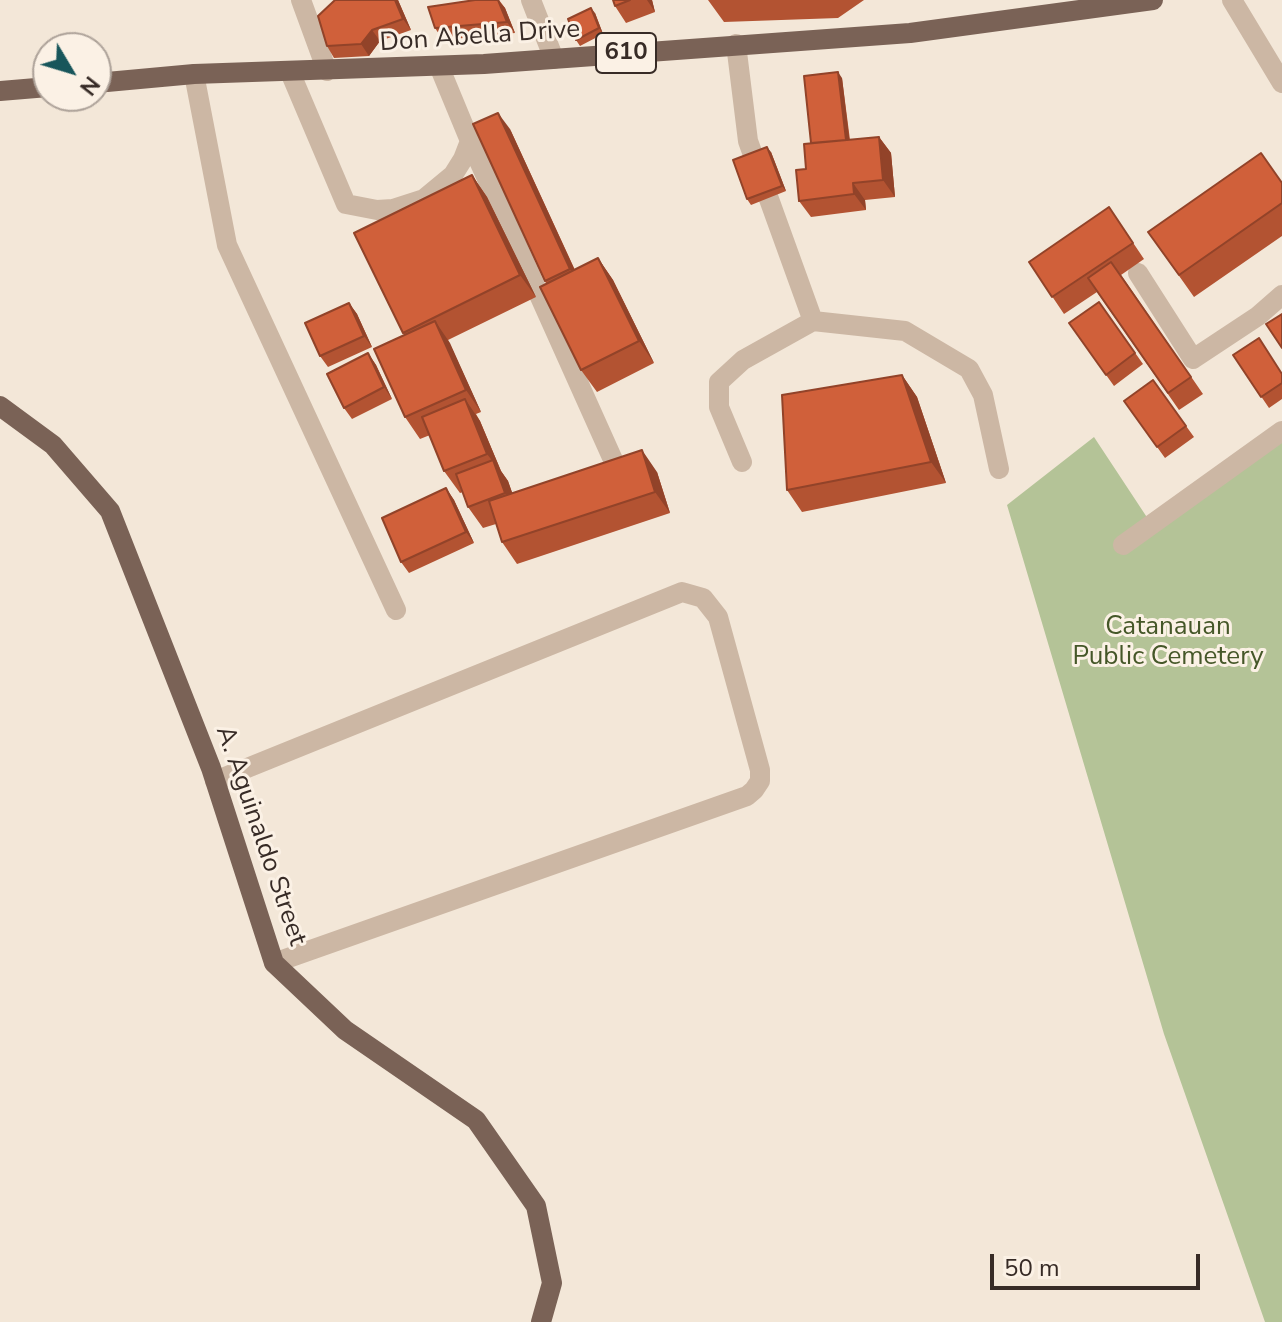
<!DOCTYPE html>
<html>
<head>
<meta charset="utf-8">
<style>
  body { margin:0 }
  #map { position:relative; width:1282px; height:1322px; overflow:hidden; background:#f3e7d8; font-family:"Nunito Sans",sans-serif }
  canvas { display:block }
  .north { position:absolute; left:32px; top:32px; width:80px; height:80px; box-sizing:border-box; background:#fbf1e5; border:2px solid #ada299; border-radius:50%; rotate:128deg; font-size:22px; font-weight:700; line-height:32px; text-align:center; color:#372b26 }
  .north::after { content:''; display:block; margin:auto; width:28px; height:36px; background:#18565b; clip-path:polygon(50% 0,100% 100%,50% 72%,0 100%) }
  .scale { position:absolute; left:990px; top:1254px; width:210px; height:36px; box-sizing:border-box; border:4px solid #372b26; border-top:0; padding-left:10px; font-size:24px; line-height:28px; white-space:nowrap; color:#372b26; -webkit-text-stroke:6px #fbf1e5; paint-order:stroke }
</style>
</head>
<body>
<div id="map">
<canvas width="1282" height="1322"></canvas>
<div class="north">N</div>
<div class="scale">50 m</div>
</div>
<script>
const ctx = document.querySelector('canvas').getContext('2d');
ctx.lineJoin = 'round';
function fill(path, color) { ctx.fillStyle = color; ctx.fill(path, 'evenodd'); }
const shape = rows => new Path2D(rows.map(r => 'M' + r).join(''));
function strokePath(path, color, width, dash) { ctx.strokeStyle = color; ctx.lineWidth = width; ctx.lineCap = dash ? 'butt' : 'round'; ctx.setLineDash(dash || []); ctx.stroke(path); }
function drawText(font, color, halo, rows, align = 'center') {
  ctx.font = font + ' "Nunito Sans",sans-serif'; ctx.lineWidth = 6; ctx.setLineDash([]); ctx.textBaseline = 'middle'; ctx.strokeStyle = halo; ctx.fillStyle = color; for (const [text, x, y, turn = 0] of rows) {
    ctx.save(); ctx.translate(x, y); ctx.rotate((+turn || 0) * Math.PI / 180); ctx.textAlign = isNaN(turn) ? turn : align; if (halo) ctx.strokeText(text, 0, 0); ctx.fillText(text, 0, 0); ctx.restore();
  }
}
fill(shape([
  [1282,432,1282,1322,1265,1322,1164,1034,1007,505,1094,437,1154,528]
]), '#b4c397');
strokePath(shape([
  [301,0,327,71],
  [531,0,554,59],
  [1232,0,1282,83],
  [736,44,748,141,813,321,905,331,969,369,983,395,999,469],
  [290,72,346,204,377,210,393,209,424,199,453,175,463,159,470,141,439,66],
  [194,74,227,245,396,610],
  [470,141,614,462],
  [1138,273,1193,359,1258,316,1282,295],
  [742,462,719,407,719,382,743,360,813,321],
  [1123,545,1282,431],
  [215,781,682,592,703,598,718,617,760,770,760,781,754,790,747,796,274,963]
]), '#ccb7a4', 20);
strokePath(shape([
  [96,83,194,74,484,64,910,33,1153,0],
  [0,91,48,87],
  [0,406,53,445,110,511,211,768,274,963,345,1030,476,1120,536,1206,552,1283,541,1322]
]), '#7a6256', 20);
fill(shape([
  [335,0,398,0,411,30,380,41,369,56,334,58,327,46],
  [475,0,499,0,505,8,515,33,443,40,435,28],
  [613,0,652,0,655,12,626,23,615,6],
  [708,0,864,0,838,18,724,22],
  [595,13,603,34,580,46,576,40],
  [842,78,850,140,879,137,891,153,895,197,865,200,866,210,811,217,799,201,811,143],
  [510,129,575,270,598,258,613,280,654,363,597,392,581,370,545,281],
  [771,152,786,191,751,205,747,199],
  [472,175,487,197,536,297,448,340,481,412,476,414,480,421,501,471,508,481,512,493,657,472,670,513,517,564,502,542,496,524,483,528,468,507,463,492,460,493,444,471,430,435,420,439,405,417,404,335,354,233],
  [1282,182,1282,236,1194,297,1148,232],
  [1109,207,1144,259,1121,275,1203,394,1179,410,1097,292,1064,314,1029,262],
  [1099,302,1143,364,1114,386,1069,323],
  [349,303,357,314,372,347,328,367,320,356],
  [368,353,376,365,392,399,352,419,344,408],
  [1233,355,1282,373,1282,399,1269,408],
  [902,375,917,397,946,483,802,512,787,490],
  [1153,380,1194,437,1165,458,1124,401],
  [446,488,454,500,474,543,409,573,401,562]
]), '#b35332');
fill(shape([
  [395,0,398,0,411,30,403,19],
  [498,0,505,8,515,33,507,22],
  [647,0,652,0,655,12],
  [591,8,595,13,603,34,599,28],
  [372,30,380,41,369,56,361,44],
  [838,72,842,78,850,145,846,140],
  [498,113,510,129,582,286,570,269],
  [879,137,891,153,895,197,883,180],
  [767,147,771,152,786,191,782,186],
  [472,175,487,197,536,297,520,275],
  [853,183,865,200,866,210,854,194],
  [598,258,613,280,654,363,639,341],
  [349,303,357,314,372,347,364,336],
  [435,321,450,343,481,412,466,390],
  [368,353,376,365,392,399,384,387],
  [902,375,917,397,946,483,931,462],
  [465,399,480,421,501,471,508,481,520,514,505,493,494,463,487,454],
  [642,450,657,472,670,513,655,492],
  [446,488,454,500,474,543,466,532]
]), '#924329');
const building = shape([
  [335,0,395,0,403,19,372,30,361,44,327,46,318,16,335,0],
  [475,0,498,0,507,22,435,28,428,7,475,0],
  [613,0,630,0,615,6,613,0],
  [591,8,599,28,576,40,568,19,591,8],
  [838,72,846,140,811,143,804,76,838,72],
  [498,113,570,269,545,281,473,124,498,113],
  [879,137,883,180,853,183,854,194,799,201,796,170,806,169,804,144,879,137],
  [767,147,782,186,747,199,733,160,767,147],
  [1261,153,1282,183,1282,203,1179,275,1148,232,1261,153],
  [472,175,520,275,403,333,354,233,472,175],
  [1109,207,1133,243,1052,297,1029,262,1109,207],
  [598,258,639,341,581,370,540,287,598,258],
  [1111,262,1191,377,1168,393,1088,278,1111,262],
  [1099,302,1135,353,1106,375,1069,323,1099,302],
  [349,303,364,336,320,356,305,323,349,303],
  [1282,314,1282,348,1266,324,1282,314],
  [435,321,466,390,405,417,374,349,435,321],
  [1259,338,1282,374,1282,383,1261,397,1233,355,1259,338],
  [368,353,384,387,344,408,327,374,368,353],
  [902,375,931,462,787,490,782,395,902,375],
  [1153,380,1186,426,1157,447,1124,401,1153,380],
  [465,399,487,454,444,471,422,417,465,399],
  [642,450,655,492,502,542,489,501,642,450],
  [493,460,505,493,468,507,456,474,493,460],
  [446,488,466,532,401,562,382,518,446,488]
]);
fill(building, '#d0603a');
strokePath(building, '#924329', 2);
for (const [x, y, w] of [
  [626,53,60]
]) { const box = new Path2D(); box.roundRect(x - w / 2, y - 20, w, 40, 6); ctx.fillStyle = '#fbf1e5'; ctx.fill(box); strokePath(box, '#372b26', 2); }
drawText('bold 24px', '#372b26', null, [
  ["610",626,53]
]);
drawText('26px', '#372b26', '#fbf1e5', [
  ["Don Abella Drive",480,37,-4],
  ["A. Aguinaldo Street",260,836,71]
]);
drawText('26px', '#455728', '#fbf1e5', [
  ["Catanauan",1168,628],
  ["Public Cemetery",1168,658]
]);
</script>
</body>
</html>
